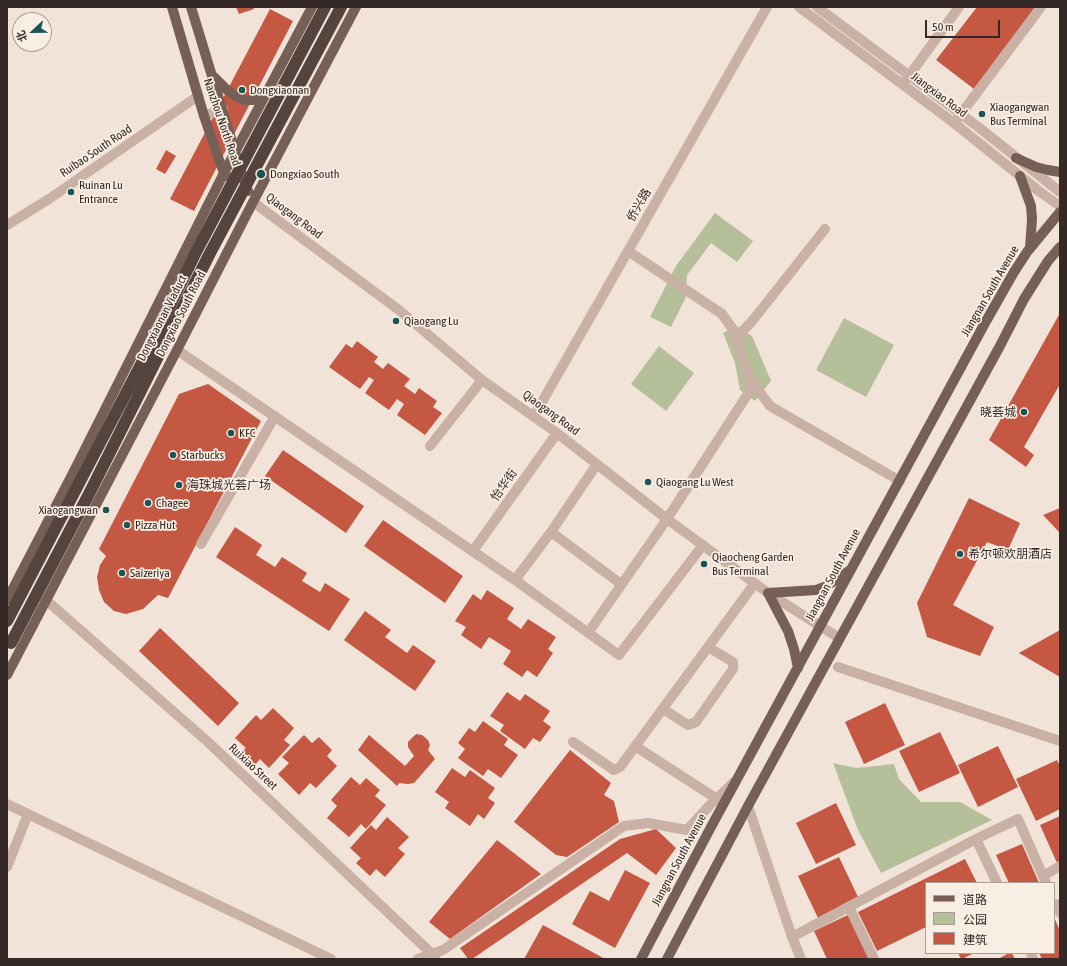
<!DOCTYPE html>
<html>
<head>
<meta charset="utf-8">
<style>
  body { margin:0 }
  #map { position:relative; width:1067px; height:966px; overflow:hidden; background:#f1e3d8; font-family:"Asap Condensed","Noto Sans SC",sans-serif }
  canvas { display:block }
  .frame { position:absolute; inset:0; border:8px solid #342926; pointer-events:none }
  .legend { position:absolute; left:925px; top:882px; width:130px; height:72px; box-sizing:border-box; background:#f9eee4; border:1px solid #aa9f98; margin:0; padding:5px 7px; list-style:none; font-size:12px; color:#342926 }
  .legend li { display:flex; align-items:center; gap:8px; height:20px }
  .legend b { width:20px; border:1px solid #aa9f98 }
  .north { position:absolute; left:12px; top:12px; width:40px; height:40px; box-sizing:border-box; background:#f9eee4; border:1px solid #aa9f98; border-radius:50%; rotate:248deg; font-size:11px; font-weight:700; line-height:16px; text-align:center; color:#342926 }
  .north::after { content:''; display:block; margin:auto; width:14px; height:18px; background:#1c5555; clip-path:polygon(50% 0,100% 100%,50% 72%,0 100%) }
  .scale { position:absolute; left:925px; top:20px; width:75px; height:18px; box-sizing:border-box; border:2px solid #342926; border-top:0; padding-left:5px; font-size:12px; line-height:14px; white-space:nowrap; color:#342926; -webkit-text-stroke:3px #f9eee4; paint-order:stroke }
</style>
</head>
<body>
<div id="map">
<canvas width="1067" height="966"></canvas>
<div class="frame"></div>
<ul class="legend">
<li><b style="height:5px;background:#765f57"></b>道路</li>
<li><b style="height:11px;background:#b5bf99"></b>公园</li>
<li><b style="height:11px;background:#c55842"></b>建筑</li>
</ul>
<div class="north">北</div>
<div class="scale">50 m</div>
</div>
<script>
const ctx = document.querySelector('canvas').getContext('2d');
ctx.lineJoin = 'round';
function fill(path, color) { ctx.fillStyle = color; ctx.fill(path, 'evenodd'); }
const shape = rows => new Path2D(rows.map(r => 'M' + r).join(''));
function strokePath(path, color, width, dash) { ctx.strokeStyle = color; ctx.lineWidth = width; ctx.lineCap = dash ? 'butt' : 'round'; ctx.setLineDash(dash || []); ctx.stroke(path); }
function drawText(font, color, halo, rows, align = 'center') {
  ctx.font = font + ' "Asap Condensed","Noto Sans SC",sans-serif'; ctx.lineWidth = 3.5; ctx.setLineDash([]); ctx.textBaseline = 'middle'; ctx.strokeStyle = halo; ctx.fillStyle = color; for (const [text, x, y, turn = 0] of rows) {
    ctx.save(); ctx.translate(x, y); ctx.rotate((+turn || 0) * Math.PI / 180); ctx.textAlign = isNaN(turn) ? turn : align; if (halo) ctx.strokeText(text, 0, 0); ctx.fillText(text, 0, 0); ctx.restore();
  }
}
fill(shape([
  [715,213,753,241,737,262,711,243,687,275,686,297,671,327,650,317,676,266],
  [844,318,894,345,866,397,816,370],
  [737,326,752,336,771,381,755,401,740,390,735,363,723,333],
  [659,346,694,373,666,411,631,384],
  [833,763,857,768,894,764,899,779,921,802,960,802,992,820,881,873,858,830]
]), '#b5bf99');
fill(shape([
  [236,7,253,7,254,9,239,14],
  [977,7,1037,7,974,89,936,60],
  [270,9,293,21,194,211,170,199],
  [166,150,176,156,165,174,156,169],
  [1060,313,1060,384,1024,447,1034,455,1026,467,989,440],
  [357,341,378,357,374,362,383,369,388,363,410,379,404,386,415,394,419,388,437,401,433,407,442,413,425,435,397,415,404,404,397,399,389,410,365,393,374,380,369,377,360,389,329,367,346,344,352,348],
  [208,384,261,421,168,598,158,595,143,609,126,614,114,611,104,602,99,590,97,577,100,565,106,556,99,549,179,394],
  [283,450,364,506,346,533,265,476],
  [969,498,1020,523,1008,550,987,542,953,605,994,627,980,656,927,637,917,603],
  [1060,508,1060,533,1043,515],
  [383,520,463,576,445,603,364,546],
  [235,527,262,545,256,555,275,567,282,557,307,573,302,581,320,592,325,583,350,599,329,631,216,557],
  [487,590,514,608,507,619,521,629,528,619,556,637,548,649,553,653,537,677,527,670,522,677,503,664,511,651,489,637,481,649,461,635,466,627,455,621,473,594,481,600],
  [365,611,391,630,385,637,407,653,413,645,436,661,415,691,344,640],
  [160,628,239,703,218,726,139,651],
  [1060,630,1060,677,1019,653],
  [507,692,520,701,525,694,550,711,543,721,551,727,540,742,533,738,525,749,500,731,504,725,490,716],
  [885,703,905,745,864,764,845,722],
  [273,708,294,728,284,740,290,745,269,768,260,759,254,766,240,753,246,748,235,738,256,715,261,720],
  [483,721,508,739,504,745,518,755,501,778,488,769,483,776,458,758,465,749,458,743,469,728,475,732],
  [940,732,960,773,919,792,899,751],
  [416,734,422,735,428,740,430,745,428,750,435,759,414,783,408,784,399,783,397,786,358,750,369,735,405,766,414,756,408,747,408,742],
  [304,735,312,743,319,737,332,750,327,756,337,766,316,788,310,783,299,795,278,774,289,763,282,757],
  [998,746,1018,787,978,807,958,765],
  [570,750,611,783,604,795,614,801,619,822,567,857,556,855,514,822],
  [1057,760,1060,766,1060,809,1036,821,1016,779],
  [452,768,465,777,470,770,495,788,488,798,495,803,484,819,478,814,470,826,445,808,449,802,435,792],
  [351,777,360,785,366,778,380,790,375,796,386,805,366,829,361,824,349,837,327,818,337,806,331,800],
  [836,803,856,845,816,864,796,823],
  [1060,816,1060,862,1057,863,1040,825],
  [387,817,409,837,398,848,405,854,385,877,376,869,370,876,356,863,361,858,350,848,371,825,376,830],
  [656,829,676,848,656,875,627,853,472,959,468,959,460,948,620,839],
  [497,840,541,874,450,939,429,922],
  [1022,844,1039,883,1009,883,996,855],
  [839,857,859,899,818,918,798,876],
  [965,859,977,883,926,883,926,927,877,951,858,912],
  [625,870,650,883,615,948,572,924,590,891,609,901],
  [850,914,872,959,827,959,814,931],
  [1054,917,1060,931,1060,959,1042,959,1039,953,1054,953],
  [543,925,605,959,524,959],
  [958,953,974,953,962,959,961,959],
  [1009,953,1012,953,1015,959,998,959]
]), '#c55842');
strokePath(shape([
  [799,7,954,123,1040,192,1060,206],
  [817,7,977,126,1060,192],
  [906,80,959,7],
  [204,116,223,109],
  [958,118,1041,7],
  [253,202,399,310,482,380,557,433,667,519,768,593,839,638],
  [7,225,49,199,198,96],
  [738,345,742,332,753,320,825,229],
  [177,350,515,580,619,655,703,545],
  [750,379,770,406,900,481],
  [534,416,767,7],
  [430,446,482,380],
  [551,532,621,584],
  [201,544,275,416],
  [473,551,557,433],
  [515,580,551,532,597,464],
  [46,600,208,742,432,954,435,959],
  [588,633,667,519,749,392,750,379,732,328,722,314,628,251],
  [838,667,1060,741],
  [663,709,688,725,696,722,733,669,733,662,708,647],
  [573,742,614,770,620,767,755,583],
  [635,746,717,799],
  [7,804,331,959],
  [748,806,792,937,801,959],
  [976,839,1018,819,1046,883],
  [7,867,28,814],
  [1043,876,1060,866],
  [1056,904,1060,913],
  [849,907,874,959],
  [792,937,976,839,997,883],
  [1031,953,1033,959],
  [418,959,443,950,624,826,648,823,687,830,710,805,734,782]
]), '#c9b2a5', 10);
strokePath(shape([
  [172,7,204,116,218,157,224,173,227,176],
  [191,7,243,178,248,191],
  [214,77,227,90,237,97,245,100,253,100,266,93],
  [1016,158,1036,167,1048,170,1060,172],
  [1020,176,1031,206,1032,219,1030,248],
  [768,593,816,590,827,586,850,570],
  [768,593,788,631,794,649,798,668],
  [7,600,74,471,224,173,312,7],
  [7,675,177,350,253,202,356,7],
  [641,959,711,827,985,323,1014,272,1027,252,1060,212],
  [667,959,748,806,1001,344,1024,299,1048,261,1060,247]
]), '#765f57', 10);
strokePath(shape([
  [7,621,147,353,196,252,325,7],
  [11,643,90,492,209,255,341,7]
]), '#55433d', 12);
for (const [x, y, r, color] of [
  [242,90,4,"#1c5555"],
  [982,114,4,"#1c5555"],
  [261,174,5,"#1c5555"],
  [71,192,4,"#1c5555"],
  [396,321,4,"#1c5555"],
  [1024,412,4,"#1c5555"],
  [231,433,4,"#1c5555"],
  [173,455,4,"#1c5555"],
  [648,482,4,"#1c5555"],
  [179,485,4,"#1c5555"],
  [148,503,4,"#1c5555"],
  [106,510,4,"#1c5555"],
  [127,525,4,"#1c5555"],
  [960,554,4,"#1c5555"],
  [704,564,4,"#1c5555"],
  [122,573,4,"#1c5555"]
]) { const dot = new Path2D(); dot.arc(x, y, r, 0, 2 * Math.PI); ctx.fillStyle = color; ctx.fill(dot); strokePath(dot, '#f9eee4', 1.5); }
drawText('12px', '#342926', '#f9eee4', [
  ["Dongxiaonan",250,90],
  ["Xiaogangwan",990,107],
  ["Bus Terminal",990,121],
  ["Dongxiao South",270,174],
  ["Ruinan Lu",79,185],
  ["Entrance",79,199],
  ["Qiaogang Lu",404,321],
  ["晓荟城",1016,412,"right"],
  ["KFC",239,433],
  ["Starbucks",181,455],
  ["Qiaogang Lu West",656,482],
  ["海珠城光荟广场",187,485],
  ["Chagee",156,503],
  ["Xiaogangwan",98,510,"right"],
  ["Pizza Hut",135,525],
  ["希尔顿欢朋酒店",968,554],
  ["Qiaocheng Garden",712,557],
  ["Bus Terminal",712,571],
  ["Saizeriya",130,573]
], 'left');
drawText('12px', '#342926', '#f9eee4', [
  ["Jiangxiao Road",939,95,37],
  ["Nanzhou North Road",222,122,71],
  ["Ruibao South Road",96,151,-34],
  ["侨兴路",639,205,-60],
  ["Qiaogang Road",294,216,37],
  ["Jiangnan South Avenue",990,291,-60],
  ["Dongxiao South Road",181,314,-63],
  ["Dongxiaonan Viaduct",162,318,-63],
  ["Qiaogang Road",551,413,36],
  ["怡华街",504,485,-55],
  ["Jiangnan South Avenue",833,575,-62],
  ["Ruixiao Street",253,767,43],
  ["Jiangnan South Avenue",679,860,-62]
]);
</script>
</body>
</html>
